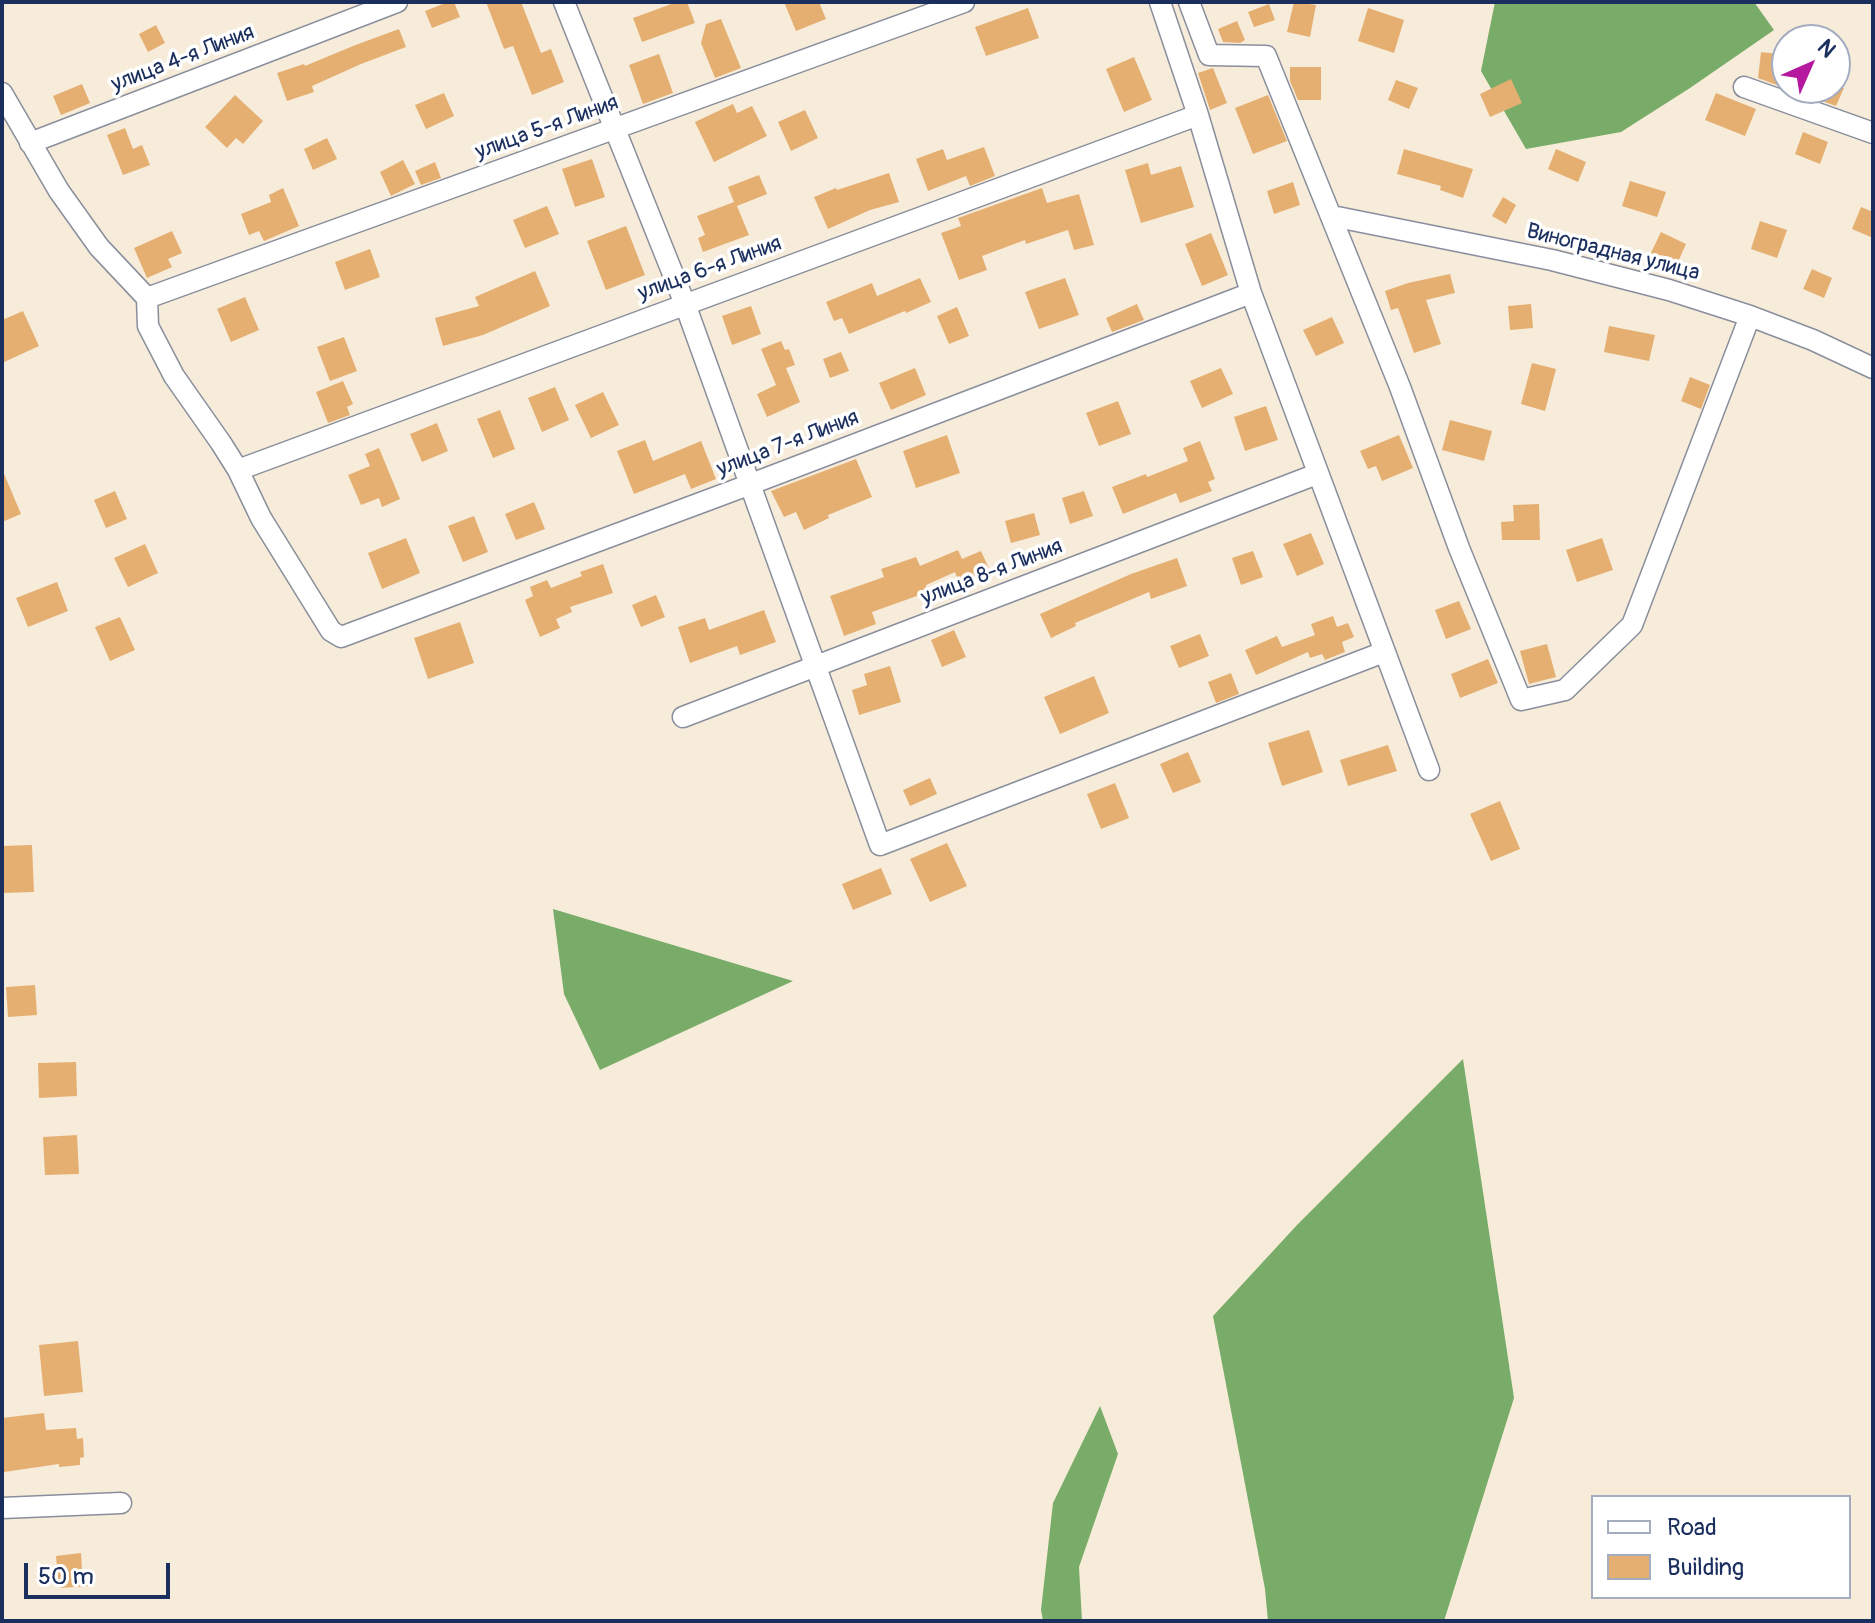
<!DOCTYPE html>
<html>
<head>
<meta charset="utf-8">
<style>
  body { margin:0 }
  #map { position:relative; width:1875px; height:1623px; overflow:hidden; background:#f7ecda; font-family:Pangolin,sans-serif }
  canvas { display:block }
  .frame { position:absolute; inset:0; border:4px solid #1b2f5e; pointer-events:none }
  .legend { position:absolute; left:1591px; top:1495px; width:260px; height:104px; box-sizing:border-box; background:#fff; border:2px solid #a4acbf; margin:0; padding:10px 14px; list-style:none; font-size:24px; color:#1b2f5e }
  .legend li { display:flex; align-items:center; gap:16px; height:40px }
  .legend b { width:40px; border:2px solid #a4acbf }
  .north { position:absolute; left:1771px; top:24px; width:80px; height:80px; box-sizing:border-box; background:#fff; border:2px solid #a4acbf; border-radius:50%; rotate:45deg; font-size:22px; font-weight:700; line-height:32px; text-align:center; color:#1b2f5e }
  .north::after { content:''; display:block; margin:auto; width:28px; height:36px; background:#b5179e; clip-path:polygon(50% 0,100% 100%,50% 72%,0 100%) }
  .scale { position:absolute; left:24px; top:1563px; width:146px; height:36px; box-sizing:border-box; border:4px solid #1b2f5e; border-top:0; padding-left:10px; font-size:24px; line-height:28px; white-space:nowrap; color:#1b2f5e; -webkit-text-stroke:6px #fff; paint-order:stroke }
</style>
</head>
<body>
<div id="map">
<canvas width="1875" height="1623"></canvas>
<div class="frame"></div>
<ul class="legend">
<li><b style="height:10px;background:#fff"></b>Road</li>
<li><b style="height:22px;background:#e5af72"></b>Building</li>
</ul>
<div class="north">N</div>
<div class="scale">50 m</div>
</div>
<script>
const ctx = document.querySelector('canvas').getContext('2d');
ctx.lineJoin = 'round';
function fill(path, color) { ctx.fillStyle = color; ctx.fill(path, 'evenodd'); }
const shape = rows => new Path2D(rows.map(r => 'M' + r).join(''));
function strokePath(path, color, width, dash) { ctx.strokeStyle = color; ctx.lineWidth = width; ctx.lineCap = dash ? 'butt' : 'round'; ctx.setLineDash(dash || []); ctx.stroke(path); }
function drawText(font, color, halo, rows, align = 'center') {
  ctx.font = font + ' Pangolin,sans-serif'; ctx.lineWidth = 7; ctx.setLineDash([]); ctx.textBaseline = 'middle'; ctx.strokeStyle = halo; ctx.fillStyle = color; for (const [text, x, y, turn = 0] of rows) {
    ctx.save(); ctx.translate(x, y); ctx.rotate((+turn || 0) * Math.PI / 180); ctx.textAlign = isNaN(turn) ? turn : align; if (halo) ctx.strokeText(text, 0, 0); ctx.fillText(text, 0, 0); ctx.restore();
  }
}
fill(shape([
  [1495,2,1754,2,1774,30,1690,88,1621,132,1526,149,1481,71],
  [553,909,793,981,600,1070,564,994],
  [1463,1059,1514,1398,1444,1621,1268,1621,1265,1589,1213,1316,1297,1225],
  [1100,1406,1118,1454,1079,1567,1082,1621,1043,1621,1041,1610,1053,1503]
]), '#78ac68');
fill(shape([
  [448,2,454,2,460,17,432,28,425,11],
  [486,2,521,2,541,53,551,49,564,82,532,95,513,46,504,49],
  [677,2,687,2,695,23,642,42,633,18],
  [784,2,819,2,826,19,796,31],
  [1294,2,1316,5,1310,37,1287,32],
  [1269,4,1275,20,1254,27,1248,12],
  [1028,8,1039,38,986,56,975,27],
  [1368,8,1404,20,1394,53,1358,41],
  [721,19,741,68,715,78,701,43,706,24],
  [1237,21,1245,40,1240,43,1223,42,1218,29],
  [156,25,165,43,148,52,139,34],
  [399,29,406,47,361,64,312,86,314,92,287,101,277,73,304,64,305,66,353,46],
  [1761,52,1787,55,1785,88,1758,78],
  [659,54,673,93,643,104,629,65],
  [1134,57,1152,100,1124,112,1106,69],
  [1290,67,1321,67,1321,100,1298,100,1290,81],
  [1213,68,1227,103,1210,110,1198,73],
  [1511,79,1522,103,1490,117,1480,94],
  [1396,80,1418,88,1409,109,1388,100],
  [82,84,90,103,61,115,53,96],
  [1815,88,1844,88,1836,106,1811,97],
  [444,93,454,116,426,129,415,105],
  [1716,93,1756,109,1745,136,1705,120],
  [235,95,263,121,243,144,236,138,227,148,205,127],
  [1268,95,1287,141,1253,154,1235,108],
  [733,104,737,113,752,106,767,136,714,162,695,122],
  [805,110,818,138,791,151,778,122],
  [125,128,133,149,142,145,150,165,123,175,107,135],
  [1803,132,1828,142,1820,164,1795,154],
  [327,138,337,159,313,170,304,149],
  [984,147,995,176,970,186,966,176,928,191,916,159,943,149,947,160],
  [1404,149,1473,169,1463,198,1440,190,1441,186,1397,174],
  [1556,149,1586,162,1578,182,1548,169],
  [592,159,605,197,575,207,562,169],
  [403,160,415,184,391,196,380,172],
  [435,162,441,178,421,185,415,171],
  [1148,163,1151,175,1181,166,1194,207,1141,223,1125,170],
  [889,173,899,202,870,210,828,229,814,197,836,188,837,190],
  [759,175,767,194,737,206,749,235,703,252,698,238,705,235,697,216,734,202,728,187],
  [1630,181,1666,192,1657,217,1622,206],
  [1293,182,1300,205,1274,214,1267,191],
  [283,188,299,226,264,241,259,231,249,235,241,214,271,202,269,195],
  [1042,188,1047,203,1079,194,1094,245,1074,250,1068,230,1026,244,1025,240,982,256,987,270,959,280,941,233,961,226,958,218],
  [1503,197,1516,205,1506,224,1492,216],
  [547,206,559,234,525,248,513,220],
  [1861,207,1873,212,1873,238,1852,229],
  [1760,221,1787,230,1777,258,1751,249],
  [626,226,645,275,606,290,587,241],
  [172,231,182,253,168,259,172,267,147,278,134,248],
  [1661,232,1686,244,1673,273,1647,261],
  [1211,233,1228,275,1202,286,1185,244],
  [370,249,380,277,345,290,335,262],
  [1812,269,1832,278,1824,298,1803,289],
  [535,271,550,306,483,335,443,346,435,318,479,306,475,297],
  [1450,274,1455,293,1426,300,1441,344,1414,353,1398,308,1391,310,1385,291,1408,283],
  [920,278,931,302,906,313,905,311,849,334,842,318,834,321,826,302,872,283,877,296],
  [1065,278,1079,315,1039,329,1025,292],
  [245,297,259,330,231,342,217,309],
  [1137,304,1144,320,1112,332,1106,318],
  [1531,304,1533,328,1510,330,1508,306],
  [751,306,761,334,732,345,722,316],
  [957,307,969,336,949,344,937,316],
  [23,311,39,346,2,363,2,320],
  [1332,317,1344,343,1316,356,1303,330],
  [1609,326,1655,335,1649,361,1604,352],
  [344,337,357,371,330,381,317,347],
  [781,341,785,350,789,349,795,365,786,368,800,402,767,417,757,394,776,385,761,349],
  [841,352,849,371,830,378,823,359],
  [1532,363,1556,369,1545,411,1521,404],
  [915,368,926,395,891,410,879,383],
  [1221,368,1233,394,1202,408,1190,381],
  [1690,377,1710,385,1701,409,1681,401],
  [343,381,353,404,347,407,350,415,328,423,316,392],
  [555,387,569,420,542,432,528,398],
  [603,392,619,425,591,438,575,405],
  [1118,401,1131,434,1099,446,1086,413],
  [1266,406,1278,440,1245,451,1234,417],
  [500,410,515,449,493,458,477,419],
  [1450,420,1492,431,1484,461,1442,450],
  [437,423,448,451,422,462,410,434],
  [947,435,960,473,916,488,903,451],
  [1399,435,1413,468,1382,481,1376,466,1368,469,1360,451],
  [645,440,653,461,701,441,716,479,691,489,685,474,634,494,617,451],
  [1200,441,1215,479,1208,482,1212,491,1180,503,1176,493,1123,514,1112,487,1146,474,1147,477,1188,461,1183,448],
  [379,448,400,499,382,507,379,498,361,505,348,475,370,466,365,454],
  [856,459,872,497,828,515,829,518,804,530,796,512,784,517,771,491],
  [2,469,21,514,2,522],
  [115,491,127,519,106,528,94,500],
  [1084,491,1093,516,1070,524,1062,498],
  [534,502,545,529,516,540,505,514],
  [1539,504,1540,540,1502,540,1501,522,1514,521,1513,505],
  [1034,513,1040,535,1011,543,1005,521],
  [474,516,488,552,463,562,448,526],
  [1311,533,1324,564,1297,576,1283,544],
  [406,538,420,573,382,589,368,553],
  [1602,538,1613,570,1577,582,1566,550],
  [145,544,158,573,128,587,114,558],
  [958,550,962,559,981,551,991,573,960,586,955,572,926,585,928,592,872,612,876,624,844,636,830,596,884,577,881,569,916,557,920,566],
  [1253,551,1263,577,1241,585,1232,558],
  [1177,558,1187,586,1151,599,1149,592,1075,623,1076,626,1051,638,1040,614,1131,574],
  [603,564,613,593,570,607,572,612,556,619,560,628,540,637,525,600,533,596,530,587,547,580,551,588,582,576,580,572],
  [57,582,68,611,28,627,16,598],
  [656,595,665,617,641,627,632,605],
  [1459,601,1471,629,1446,639,1435,610],
  [764,610,776,642,740,655,737,646,690,663,678,627,705,618,709,630],
  [1333,616,1337,627,1348,623,1354,637,1342,642,1345,652,1325,660,1322,654,1310,658,1308,652,1256,675,1245,650,1277,636,1282,647,1315,635,1311,624],
  [120,617,135,650,110,661,95,627],
  [460,622,474,663,428,679,414,638],
  [954,630,966,657,942,667,931,640],
  [1200,634,1209,656,1179,668,1170,646],
  [1547,644,1556,677,1529,684,1520,651],
  [1488,659,1498,683,1460,698,1451,674],
  [890,666,901,702,859,715,852,690,867,685,864,674],
  [1231,673,1239,694,1216,703,1208,682],
  [1094,676,1109,713,1060,734,1044,697],
  [1309,730,1323,772,1282,786,1268,743],
  [1388,745,1397,771,1348,786,1340,760],
  [1188,752,1201,782,1173,793,1160,764],
  [930,778,937,794,910,806,903,790],
  [1115,783,1129,818,1101,829,1087,794],
  [1500,801,1520,849,1491,861,1470,814],
  [947,843,967,886,930,902,910,859],
  [32,845,34,892,2,893,2,846],
  [881,868,892,894,853,910,842,884],
  [35,985,37,1015,8,1017,6,987],
  [76,1062,77,1096,39,1098,38,1063],
  [77,1135,79,1174,45,1175,43,1137],
  [78,1341,83,1392,44,1396,39,1345],
  [44,1413,46,1430,76,1428,77,1439,83,1438,84,1457,80,1458,80,1465,59,1467,59,1464,4,1472,2,1459,2,1418],
  [81,1553,82,1570,88,1570,90,1586,59,1588,56,1556]
]), '#e5af72');
const minor = shape([
  [564,2,685,304,880,845,1384,652],
  [1160,2,1198,115,1251,293,1429,770],
  [1189,2,1209,55,1266,56,1400,387,1459,548,1521,700,1565,690,1632,625,1750,316],
  [1744,87,1873,133],
  [2,93,59,191,99,247,147,298,148,326,174,376,221,443,238,470,261,518,331,631,341,637,751,484,1251,293],
  [30,143,397,2],
  [1332,216,1552,260,1669,290,1750,316,1813,340,1873,368],
  [147,298,964,2],
  [238,470,1198,115],
  [683,717,1317,474],
  [2,1508,121,1503]
]);
strokePath(minor, '#898e9c', 23);
strokePath(minor, '#fff', 20);
drawText('22px', '#1b2f5e', '#fff', [
  ["улица 4-я Линия",183,59,-21],
  ["улица 5-я Линия",547,128,-20],
  ["Виноградная улица",1613,253,14],
  ["улица 6-я Линия",710,269,-20],
  ["улица 7-я Линия",788,444,-21],
  ["улица 8-я Линия",992,573,-21]
]);
</script>
</body>
</html>
